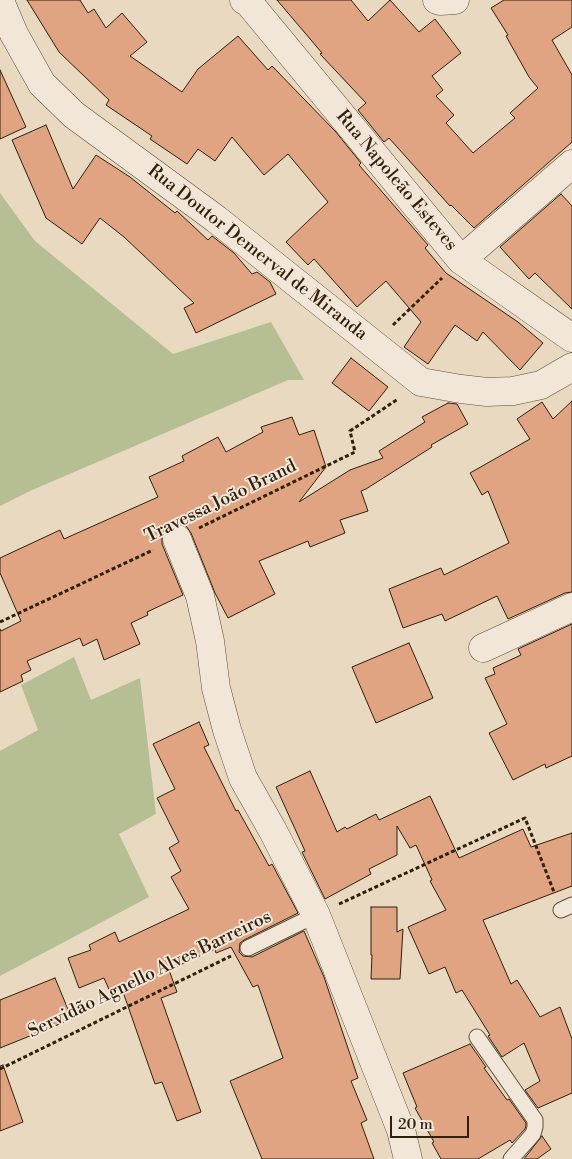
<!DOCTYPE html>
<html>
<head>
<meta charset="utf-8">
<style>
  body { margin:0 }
  #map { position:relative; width:572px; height:1159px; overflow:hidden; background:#e9d9c1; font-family:"Libre Bodoni",serif }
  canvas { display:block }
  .scale { position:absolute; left:390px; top:1116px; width:79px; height:22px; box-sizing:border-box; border:2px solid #2f1f0b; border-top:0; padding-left:6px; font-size:15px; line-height:18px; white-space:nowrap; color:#2f1f0b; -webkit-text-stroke:4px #f1e6d7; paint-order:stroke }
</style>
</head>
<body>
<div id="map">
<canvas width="572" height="1159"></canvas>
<div class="scale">20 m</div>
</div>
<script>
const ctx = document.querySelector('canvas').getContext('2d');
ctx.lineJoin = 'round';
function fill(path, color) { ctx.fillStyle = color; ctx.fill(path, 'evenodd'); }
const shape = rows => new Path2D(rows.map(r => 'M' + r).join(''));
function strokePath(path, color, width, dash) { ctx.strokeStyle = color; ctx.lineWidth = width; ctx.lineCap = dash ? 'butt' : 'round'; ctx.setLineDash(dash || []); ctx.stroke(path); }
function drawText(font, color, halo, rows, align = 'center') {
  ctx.font = font + ' "Libre Bodoni",serif'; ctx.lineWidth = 4; ctx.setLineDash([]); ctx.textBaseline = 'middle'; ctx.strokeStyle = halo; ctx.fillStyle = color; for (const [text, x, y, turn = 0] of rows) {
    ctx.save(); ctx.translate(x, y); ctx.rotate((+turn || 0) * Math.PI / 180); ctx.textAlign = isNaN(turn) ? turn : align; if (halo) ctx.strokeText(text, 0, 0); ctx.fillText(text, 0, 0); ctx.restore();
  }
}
fill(shape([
  [0,193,35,241,173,354,271,322,304,380,288,380,30,491,0,506],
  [74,657,91,700,140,678,156,814,119,834,149,897,0,976,0,751,38,730,21,685]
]), '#b5bf93');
const building = shape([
  [27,0,80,0,88,13,94,9,106,28,122,13,147,42,130,56,182,92,198,69,238,36,268,70,272,66,335,131,361,163,359,165,428,245,425,248,446,273,518,322,543,343,520,370,483,332,477,341,455,325,428,364,404,347,421,322,386,281,357,307,314,259,308,265,286,242,328,202,288,154,264,175,232,137,215,161,198,149,187,164,150,139,152,136,106,105,109,100,59,52,27,0],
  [277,0,351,0,368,21,390,0,419,32,435,19,461,53,432,76,443,90,436,96,454,115,446,123,473,153,515,118,510,113,538,88,529,77,506,36,508,35,491,8,504,0,572,0,572,27,552,40,572,75,572,142,474,228,451,205,450,206,389,138,384,142,358,110,366,103,320,54,322,53,277,0],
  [0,70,26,127,0,139,0,70],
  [46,125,73,189,96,155,130,177,175,213,177,211,208,240,212,236,234,253,252,274,257,272,270,282,276,294,196,333,184,308,194,303,124,237,100,218,82,244,46,218,12,140,46,125],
  [561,194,572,206,572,309,535,273,529,279,500,247,561,194],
  [351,358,388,387,369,411,332,383,351,358],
  [572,401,572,592,565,593,508,619,497,596,445,621,442,614,403,628,389,589,441,568,444,575,509,543,488,491,482,495,470,473,530,439,517,419,542,402,553,419,572,401],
  [448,403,457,404,468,424,431,445,432,447,366,489,361,491,368,511,340,520,345,533,310,547,308,541,259,561,275,594,228,618,215,593,191,533,186,526,179,524,172,524,164,530,162,537,162,544,183,595,147,612,148,615,131,623,140,644,104,660,97,639,83,646,80,638,27,661,31,670,21,675,23,681,0,692,0,629,1,631,21,621,0,573,0,558,60,530,64,539,158,497,149,477,184,461,182,456,218,437,226,452,263,432,261,427,292,417,299,435,314,430,326,467,299,502,350,470,383,458,379,451,425,422,422,417,448,403],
  [572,624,572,756,546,768,545,764,513,780,489,733,507,724,485,678,495,674,493,668,521,655,518,649,572,624],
  [409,643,433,698,376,723,352,667,409,643],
  [199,722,209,745,204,747,236,811,238,810,269,866,272,864,298,913,244,940,240,943,239,952,243,956,252,957,304,931,324,977,358,1078,351,1081,367,1120,361,1123,374,1159,262,1159,230,1081,283,1058,258,985,253,987,231,947,216,953,215,949,169,970,177,992,161,998,201,1112,177,1121,162,1082,155,1084,122,989,111,994,104,978,79,988,68,958,91,950,89,945,115,932,119,942,189,909,171,877,181,871,169,848,179,842,157,798,175,789,153,744,199,722],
  [310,771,337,832,345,827,347,829,376,814,379,820,430,796,459,858,523,829,531,847,572,833,572,886,483,920,511,984,517,980,540,1017,560,1007,572,1039,572,1093,538,1108,525,1090,540,1081,524,1043,502,1057,488,1036,490,1035,462,990,456,993,445,967,429,974,408,927,446,910,430,881,432,880,416,845,410,848,397,826,397,855,369,869,371,874,325,899,302,852,305,851,276,787,310,771],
  [371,907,397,907,397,932,403,929,400,979,371,979,372,955,371,955,371,907],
  [55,978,72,1019,0,1048,0,1000,55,978],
  [470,1044,486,1067,484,1068,507,1100,509,1099,526,1123,526,1126,525,1129,512,1143,510,1140,478,1159,441,1159,432,1143,434,1142,415,1108,417,1107,403,1073,470,1044],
  [3,1065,23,1122,0,1131,0,1066,3,1065],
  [542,1136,551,1149,537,1159,524,1159,542,1136]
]);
fill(building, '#e0a482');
strokePath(building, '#2f1f0b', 1);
const service = shape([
  [561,910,572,905],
  [248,948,316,915],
  [477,1037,535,1120,535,1127,533,1134,511,1159]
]);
const minor = shape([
  [244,0,249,3,461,260,572,338],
  [437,0,440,1,455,0],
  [0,1,14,34,42,84,74,115,216,219,421,382,461,389,487,392,513,391,541,385,572,367],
  [461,260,572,164],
  [177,539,200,596,210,641,216,688,227,730,243,778,273,831,316,915,401,1130,408,1159],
  [483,648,572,607]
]);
strokePath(service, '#5e4e38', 17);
strokePath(minor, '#5e4e38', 29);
strokePath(shape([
  [393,325,442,278],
  [199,528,355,452,350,431,398,399],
  [0,622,153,550],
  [339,904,525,818,554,892],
  [0,1069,231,956]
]), '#2f1f0b', 3, [4, 2.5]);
strokePath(service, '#f1e6d7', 15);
strokePath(minor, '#f1e6d7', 28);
drawText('18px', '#2f1f0b', '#f1e6d7', [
  ["Rua Napoleão Esteves",396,181,50],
  ["Rua Doutor Demerval de Miranda",257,253,38],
  ["Travessa João Brand",221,502,-26],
  ["Servidão Agnello Alves Barreiros",150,975,-26]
]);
</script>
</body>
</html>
